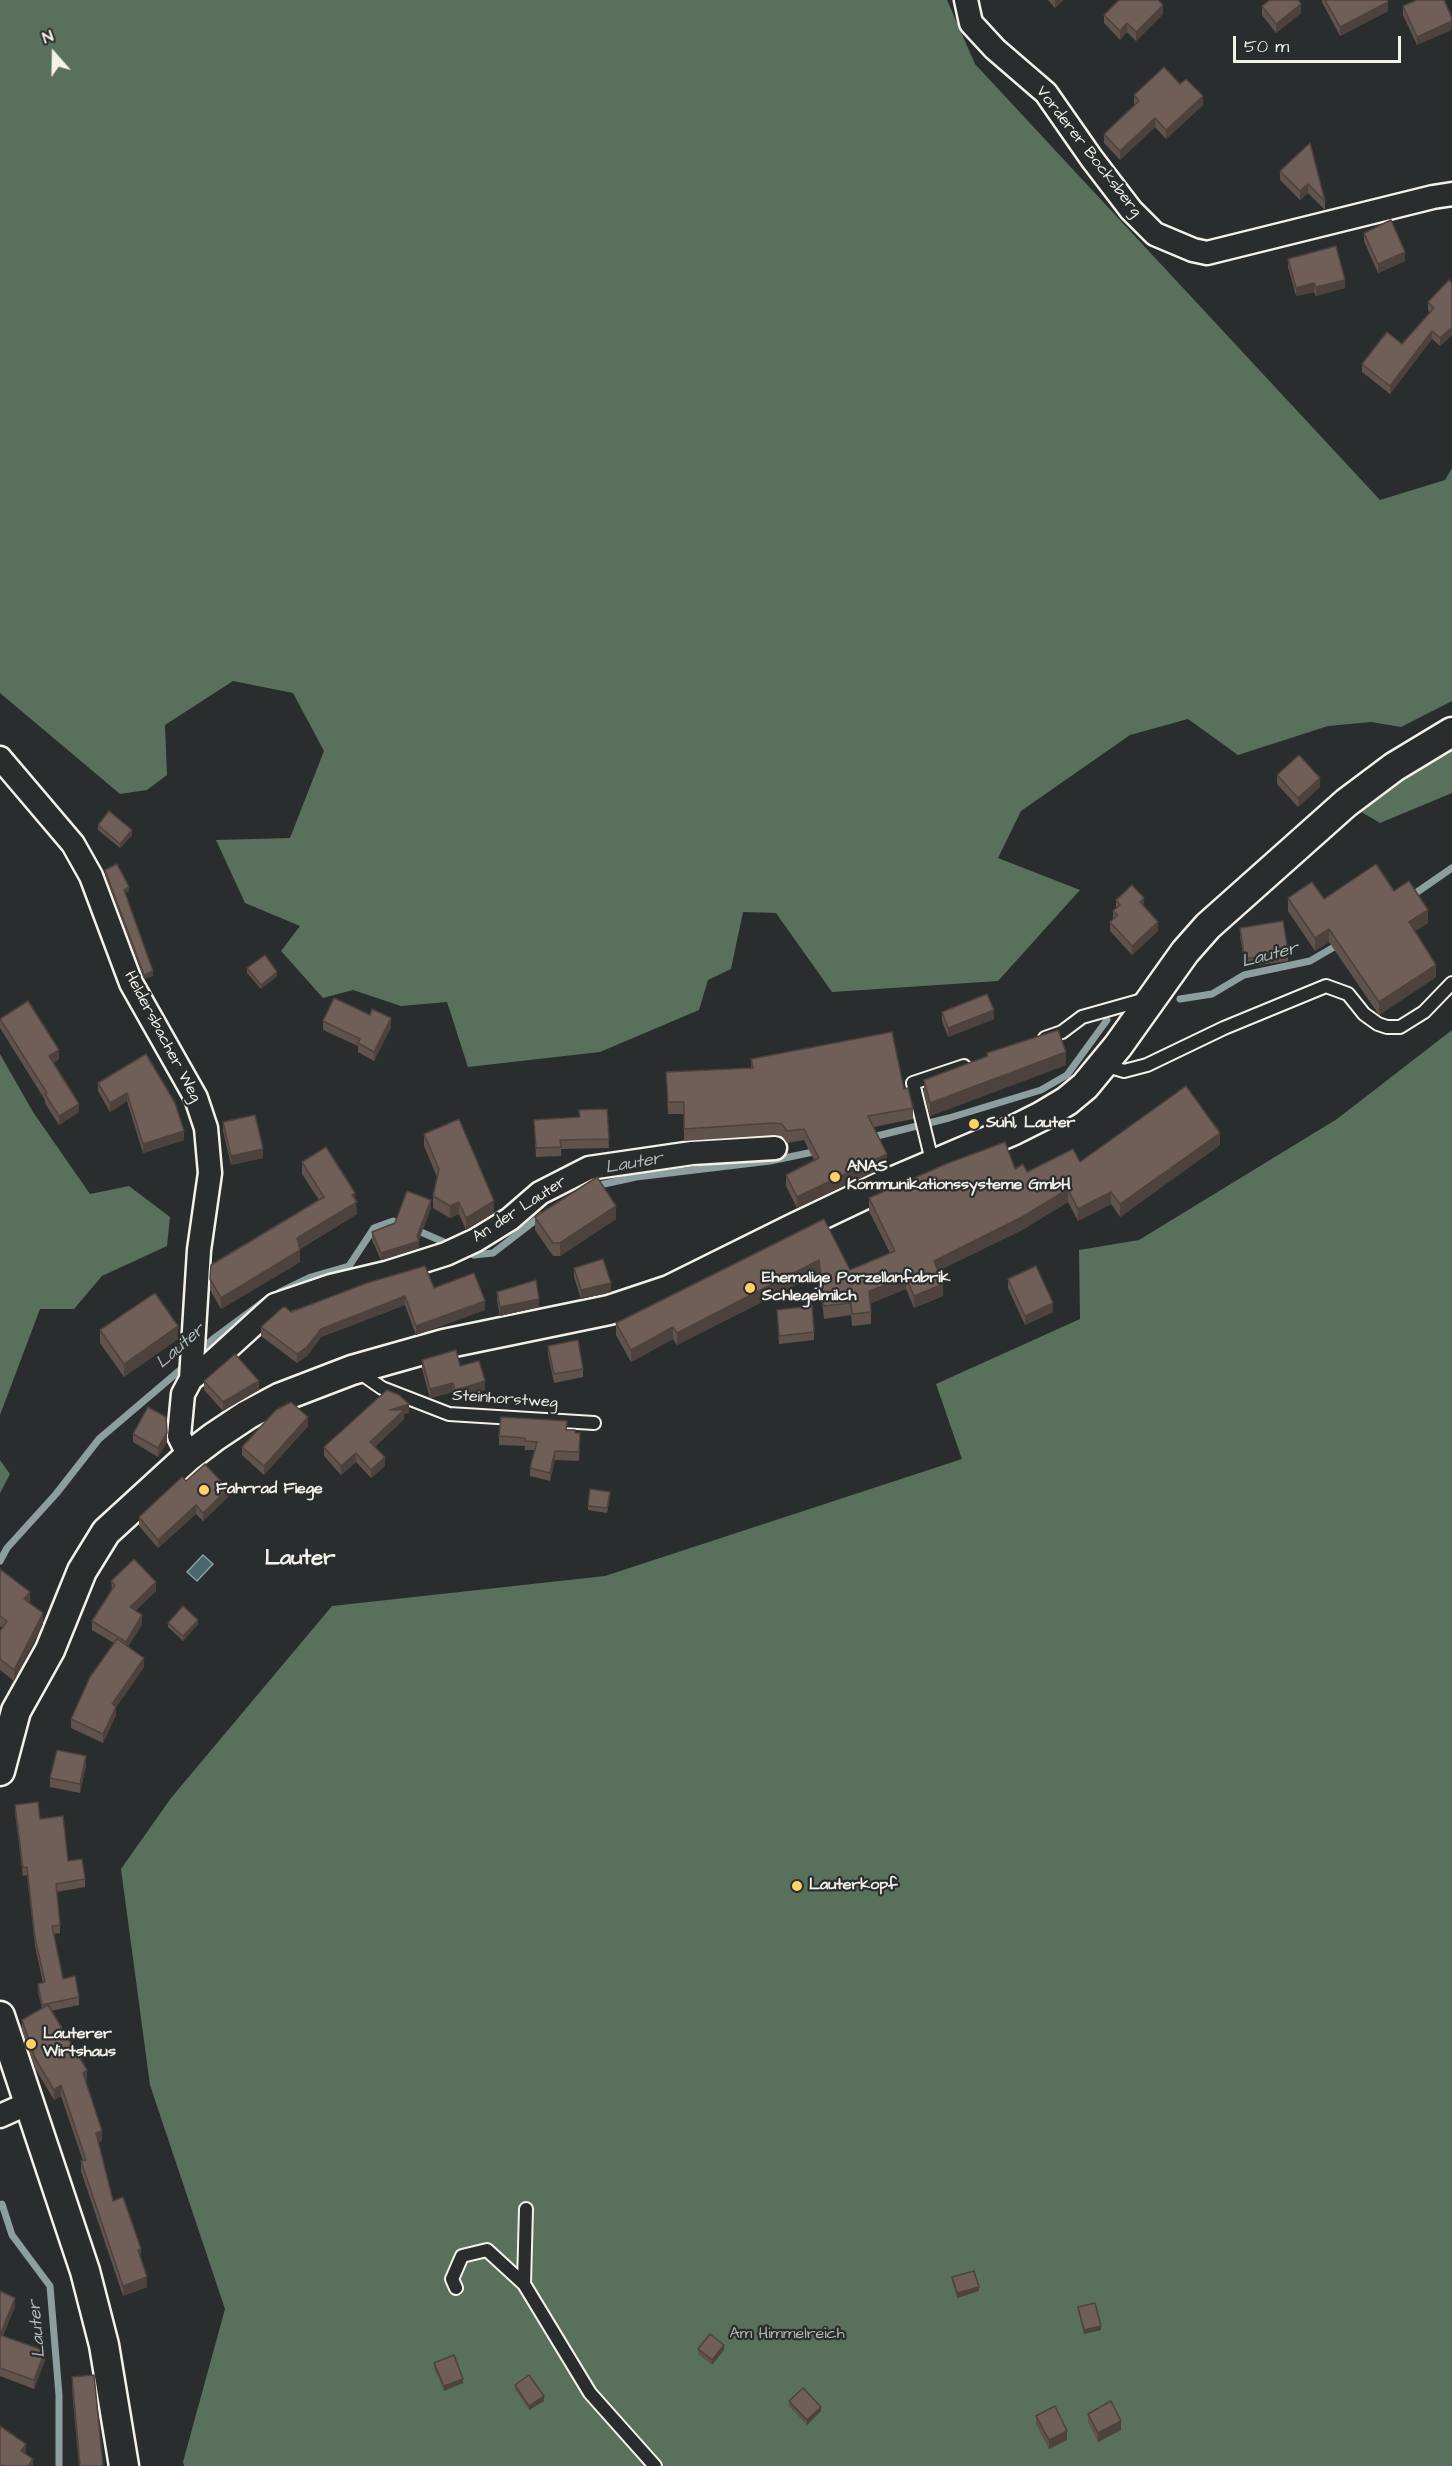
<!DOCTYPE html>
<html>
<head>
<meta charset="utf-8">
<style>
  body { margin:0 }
  #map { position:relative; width:1452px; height:2466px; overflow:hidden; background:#2a2d2e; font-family:"Architects Daughter",sans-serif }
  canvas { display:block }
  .north { position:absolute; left:24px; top:24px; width:60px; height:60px; -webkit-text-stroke:4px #2a2d2e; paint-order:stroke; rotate:340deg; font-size:16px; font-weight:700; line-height:24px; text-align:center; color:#f4f1e8 }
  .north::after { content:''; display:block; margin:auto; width:21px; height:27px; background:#f4f1e8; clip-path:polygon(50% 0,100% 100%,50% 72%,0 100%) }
  .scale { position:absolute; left:1233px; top:36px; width:168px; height:27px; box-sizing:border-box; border:3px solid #f4f1e8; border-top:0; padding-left:8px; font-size:18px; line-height:21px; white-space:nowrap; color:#f4f1e8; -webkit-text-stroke:4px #2a2d2e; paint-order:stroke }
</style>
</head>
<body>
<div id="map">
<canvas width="1452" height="2466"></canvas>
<div class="north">N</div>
<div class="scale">50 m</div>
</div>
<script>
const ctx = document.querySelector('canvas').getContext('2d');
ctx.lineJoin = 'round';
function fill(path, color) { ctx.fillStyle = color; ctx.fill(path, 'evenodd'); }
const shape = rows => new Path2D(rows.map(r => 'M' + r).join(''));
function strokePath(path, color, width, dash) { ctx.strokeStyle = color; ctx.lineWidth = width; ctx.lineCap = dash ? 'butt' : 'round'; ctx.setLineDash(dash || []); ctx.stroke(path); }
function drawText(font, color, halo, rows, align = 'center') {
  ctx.font = font + ' "Architects Daughter",sans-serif'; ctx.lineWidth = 4.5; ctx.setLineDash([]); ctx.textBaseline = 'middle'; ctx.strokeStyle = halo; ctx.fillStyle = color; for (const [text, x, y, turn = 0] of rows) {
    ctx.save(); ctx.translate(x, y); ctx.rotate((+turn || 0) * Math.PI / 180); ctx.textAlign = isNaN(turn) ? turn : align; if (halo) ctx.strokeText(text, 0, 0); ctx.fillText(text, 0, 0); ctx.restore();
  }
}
fill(shape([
  [0,0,947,0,975,64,1380,500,1445,480,1452,468,1452,701,1401,727,1371,722,1328,726,1238,755,1188,719,1130,735,1021,811,998,858,1080,890,998,981,832,992,776,913,743,912,731,969,708,980,699,1010,600,1052,468,1067,447,1002,401,1006,353,990,323,998,281,951,300,926,245,903,216,840,290,838,324,751,293,693,233,681,165,725,167,775,147,790,120,794,0,693],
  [1452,732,1452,793,1380,823,1346,803],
  [1452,1030,1452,2466,184,2466,183,2462,225,2309,150,2085,121,1869,171,1798,332,1606,605,1576,962,1459,936,1384,1080,1319,1079,1250,1139,1240,1337,1119],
  [0,1054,33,1112,90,1194,129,1186,170,1217,167,1246,102,1276,74,1309,40,1309,0,1415],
  [0,1460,10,1474,0,1493]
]), '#59705c');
const water = shape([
  [203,1555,213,1564,197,1581,187,1572,203,1555]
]);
fill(water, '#49676c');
strokePath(water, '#8d9e9e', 1.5);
strokePath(shape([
  [1410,897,1452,868],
  [1180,999,1212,994,1244,975,1310,961,1341,943],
  [869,1138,949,1118,1041,1090,1067,1075,1107,1020],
  [595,1186,636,1177,770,1161,818,1151],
  [414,1229,453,1246],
  [466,1251,474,1255,493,1253,541,1216],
  [280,1292,311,1277,349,1266,374,1228,393,1221,403,1225],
  [198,1353,213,1339,263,1302],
  [0,1561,7,1548,56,1494,99,1439,186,1365],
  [2,2204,12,2235,50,2286,59,2395,59,2466]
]), '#8d9e9e', 7);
const service = shape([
  [1045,1038,1062,1032,1082,1017,1146,999],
  [1104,1065,1124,1071,1147,1065,1224,1028,1326,986,1348,994,1364,1014,1378,1024,1387,1027,1400,1027,1424,1012,1452,983],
  [933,1165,913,1083,964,1066],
  [359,1372,382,1388,449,1414,594,1423],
  [526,2209,524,2284,590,2393,655,2466],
  [456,2288,452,2279,462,2256,487,2250,524,2284]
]);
const minor = shape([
  [966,0,971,23,995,49,1046,93,1092,159,1131,210,1155,234,1193,250,1207,253,1433,197,1452,194],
  [0,758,73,844,91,876,131,983,196,1098,206,1128,210,1173,199,1250,191,1379,183,1394,179,1436,189,1456],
  [191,1379,208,1366,275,1305,331,1286,386,1273,446,1254,476,1240,510,1219,540,1193,589,1168,692,1153,775,1148],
  [0,2116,29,2103]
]);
const tertiary = shape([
  [0,1771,16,1711,50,1650,82,1571,106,1532,189,1456,214,1437,247,1415,279,1398,352,1370,444,1344,609,1310,669,1290,792,1229,880,1187,1014,1130,1042,1116,1067,1101,1085,1086,1118,1046,1185,952,1208,926,1346,803,1394,767,1452,732],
  [0,2016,85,2271,104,2345,124,2466]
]);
strokePath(service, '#f4f1e8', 16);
strokePath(minor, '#f4f1e8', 27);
strokePath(tertiary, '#f4f1e8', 33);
strokePath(service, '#2a2d2e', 12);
strokePath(minor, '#2a2d2e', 22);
strokePath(tertiary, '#2a2d2e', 28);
fill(shape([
  [1048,0,1063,0,1055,8],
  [1322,0,1387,0,1388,11,1340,36,1322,2],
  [1262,6,1301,13,1276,33,1262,15],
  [1403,6,1452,18,1417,45,1403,15],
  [1163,14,1136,41,1127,32,1120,40,1104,23,1104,15],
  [1180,84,1203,105,1166,139,1155,127,1120,160,1104,143,1104,134,1135,105,1134,104,1134,95],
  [1310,143,1325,201,1325,210,1308,193,1300,200,1280,180,1280,171],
  [1364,233,1405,261,1378,273,1364,241],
  [1288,259,1345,288,1316,296,1314,292,1296,296,1288,267],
  [1452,283,1452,335,1440,346,1432,339,1390,394,1362,372,1362,364,1402,344,1430,313,1428,310,1428,302],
  [1277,775,1320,787,1298,807,1277,784],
  [98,825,132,835,120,848,98,830],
  [105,870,129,891,125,893,153,976,144,979,105,875],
  [1394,891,1428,923,1415,931,1436,977,1379,1015,1329,942,1315,951,1288,911,1288,898,1324,899],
  [1116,900,1144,907,1158,931,1132,955,1110,931,1110,922,1113,919,1113,911,1116,909],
  [1240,928,1288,952,1288,961,1245,967,1240,936],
  [247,968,277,976,261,989,247,973],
  [942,1012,994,1019,948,1037,942,1021],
  [0,1019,59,1059,53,1063,79,1112,59,1125,45,1103,45,1100,0,1028],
  [323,1021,391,1027,374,1061,358,1052,358,1046,323,1030],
  [987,1053,1066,1065,930,1116,924,1093,924,1080,987,1056],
  [146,1054,184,1140,143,1153,127,1101,110,1112,98,1091,98,1083],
  [751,1059,904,1089,913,1108,913,1119,874,1127,887,1166,797,1208,786,1186,786,1175,814,1160,804,1140,787,1143,782,1136,774,1135,684,1141,684,1114,668,1114,666,1072,751,1069],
  [607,1109,609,1148,561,1149,561,1156,536,1157,534,1120,580,1117],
  [223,1122,263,1158,231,1165,223,1131],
  [424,1134,494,1213,466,1230,459,1214,450,1218,433,1208,433,1196,437,1177,424,1146],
  [1220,1145,1120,1217,1111,1204,1078,1221,1068,1202,1022,1230,938,1271,943,1296,914,1308,906,1289,871,1303,871,1324,852,1326,851,1315,824,1319,819,1273,677,1345,673,1339,631,1362,616,1335,616,1323,824,1219,850,1270,890,1253,869,1211,869,1198,1015,1169,1027,1172,1080,1162],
  [302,1162,355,1200,357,1214,300,1249,300,1262,221,1309,210,1290,210,1279,319,1200,302,1174],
  [431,1208,419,1240,419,1248,381,1260,372,1240,372,1232],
  [535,1217,616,1219,560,1256,553,1256,535,1230],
  [574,1268,611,1292,581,1299,574,1277],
  [1008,1279,1053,1312,1025,1325,1008,1288],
  [434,1288,485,1310,416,1335,405,1305,321,1337,307,1356,297,1363,261,1336,261,1327,291,1312],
  [497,1292,539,1307,500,1316,497,1301],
  [777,1310,814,1332,814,1340,779,1344],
  [100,1330,178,1339,124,1377,100,1343],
  [548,1346,583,1369,583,1377,554,1383,548,1354],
  [422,1360,460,1366,485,1390,455,1399,453,1392,430,1398,422,1369],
  [204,1381,259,1390,223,1411,204,1390],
  [387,1390,409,1413,404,1414,404,1419,375,1447,385,1466,371,1478,356,1462,341,1475,324,1456,324,1447],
  [308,1426,264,1475,242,1455,242,1447],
  [567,1430,575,1433,580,1433,579,1461,555,1460,550,1481,530,1476,530,1468,535,1450,525,1450,525,1446,499,1445,499,1436],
  [133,1434,167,1442,158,1457,133,1442],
  [186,1481,228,1497,203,1521,196,1514,158,1548,139,1526,139,1517],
  [610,1496,607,1513,588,1510,588,1506],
  [0,1569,30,1602,29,1603,43,1624,14,1681,0,1670,0,1631,2,1628,0,1626],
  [111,1581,156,1591,135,1611,142,1624,128,1647,144,1667,116,1707,116,1715,103,1743,71,1728,71,1719,114,1643,92,1630,92,1621,112,1590],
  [168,1623,198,1624,183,1641,168,1627],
  [86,1765,80,1793,50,1787,50,1778],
  [15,1805,40,1819,68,1861,85,1879,85,1887,56,1892,60,1925,60,1933,54,1934,63,1979,79,1997,79,2005,51,2011,87,2081,86,2081,102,2141,98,2142,113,2201,141,2259,147,2287,123,2296,81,2171,81,2161,83,2161,61,2096,54,2100,35,2068,22,2030,22,2020,42,2009,38,1992,38,1984,43,1983,35,1946,27,1875,23,1876,15,1813],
  [952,2277,979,2291,957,2298,952,2281],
  [0,2291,15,2306,3,2336,45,2360,34,2389,0,2376],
  [1078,2307,1101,2330,1084,2334,1078,2311],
  [698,2349,724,2350,712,2365,698,2354],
  [434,2363,463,2383,444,2391,434,2368],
  [72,2377,103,2466,79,2466,72,2390],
  [515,2385,544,2401,529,2410,515,2389],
  [789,2401,821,2411,807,2425,789,2406],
  [1088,2414,1121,2430,1098,2442,1088,2422],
  [1036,2416,1067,2440,1049,2449,1036,2424]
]), '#60524c');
fill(shape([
  [1055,0,1063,0,1055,8],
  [1388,2,1388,11,1340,36,1340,27],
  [1301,4,1301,13,1276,33,1276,24],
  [1163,5,1163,14,1136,41,1136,32],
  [1452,21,1452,30,1417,45,1417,37],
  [1127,23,1127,32,1120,40,1120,31],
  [1203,96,1203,105,1166,139,1166,130],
  [1155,118,1155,127,1120,160,1120,151],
  [1308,184,1308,193,1300,200,1300,191],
  [1405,252,1405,261,1378,273,1378,264],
  [1345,280,1345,288,1316,296,1316,287],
  [1314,283,1314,292,1296,296,1296,288],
  [1452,327,1452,335,1440,346,1440,338],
  [1432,331,1432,339,1390,394,1390,386],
  [1320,778,1320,787,1298,807,1298,798],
  [132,830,132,835,120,848,120,844],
  [129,887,129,891,124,894,124,890],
  [1144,898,1144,907,1140,902],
  [1428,910,1428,923,1409,935,1409,922],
  [1158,922,1158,931,1132,955,1132,946],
  [1329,929,1329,942,1315,951,1315,938],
  [1436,965,1436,977,1379,1015,1379,1002],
  [153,971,153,976,144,979,144,975],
  [277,972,277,976,261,989,261,985],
  [994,1010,994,1019,948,1037,948,1028],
  [391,1018,391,1027,374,1061,374,1052],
  [59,1050,59,1059,49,1065,49,1056],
  [1066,1052,1066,1065,930,1116,930,1103],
  [127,1093,127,1101,110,1112,110,1103],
  [79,1104,79,1112,59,1125,59,1116],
  [184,1131,184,1140,143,1153,143,1144],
  [1220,1133,1220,1145,1120,1217,1120,1204],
  [263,1149,263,1158,231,1165,231,1156],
  [887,1154,887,1166,797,1208,797,1197],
  [1068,1189,1068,1202,1022,1230,934,1273,934,1261],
  [1111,1192,1111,1204,1078,1221,1078,1209],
  [355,1193,357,1214,297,1250,297,1238,352,1195],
  [431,1200,431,1208,418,1241,419,1241,419,1248,381,1260,381,1253,417,1236],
  [494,1201,494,1213,466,1230,466,1218],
  [459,1202,459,1214,450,1218,450,1206],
  [616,1206,616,1219,560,1256,560,1243],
  [300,1250,300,1262,221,1309,221,1298],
  [819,1260,819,1273,677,1345,677,1333],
  [906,1277,906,1289,869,1304,869,1291],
  [611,1283,611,1292,581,1299,581,1290],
  [943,1284,943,1296,914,1308,914,1296],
  [405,1296,405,1305,321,1337,307,1356,297,1363,297,1354,321,1329],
  [539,1299,539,1307,500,1316,500,1307],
  [485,1301,485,1310,416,1335,416,1326],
  [1053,1303,1053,1312,1025,1325,1025,1316],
  [178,1326,178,1339,124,1377,124,1364],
  [673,1327,673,1339,631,1362,631,1350],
  [259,1381,259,1390,223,1411,223,1402],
  [485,1381,485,1390,455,1399,455,1390],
  [453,1383,453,1392,430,1398,430,1389],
  [409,1404,409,1413,404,1414,404,1419,370,1451,370,1442,390,1410],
  [308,1417,308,1426,264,1475,264,1466],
  [167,1433,167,1442,158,1457,158,1448],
  [555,1451,555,1460,550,1481,550,1473],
  [356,1453,356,1462,341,1475,341,1466],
  [385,1457,385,1466,371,1478,371,1470],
  [228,1489,228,1497,203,1521,203,1513],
  [196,1505,196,1514,158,1548,158,1540],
  [156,1582,156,1591,130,1616,130,1607],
  [30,1592,30,1602,24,1609,24,1599],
  [43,1613,43,1624,14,1681,14,1670],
  [142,1615,142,1624,126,1650,126,1642],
  [198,1620,198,1624,183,1641,183,1636],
  [144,1658,144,1667,112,1713,112,1704],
  [116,1707,116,1715,103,1743,103,1734],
  [86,1756,86,1765,80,1793,80,1784],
  [87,2070,87,2081,83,2083,83,2073],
  [61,2085,61,2096,54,2100,54,2090],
  [102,2131,102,2141,96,2143,96,2133],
  [141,2249,141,2259,138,2260,138,2250],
  [147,2277,147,2287,123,2296,123,2286],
  [979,2287,979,2291,957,2298,957,2293],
  [15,2298,15,2306,0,2343,0,2335],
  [1101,2326,1101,2330,1084,2334,1084,2330],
  [724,2345,724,2350,712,2365,712,2360],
  [45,2351,45,2360,34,2389,34,2380],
  [463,2379,463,2383,444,2391,444,2386],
  [544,2396,544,2401,529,2410,529,2406],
  [821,2407,821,2411,807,2425,807,2420],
  [1121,2421,1121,2430,1098,2442,1098,2433],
  [1067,2431,1067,2440,1049,2449,1049,2440],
  [26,2444,26,2452,21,2459,21,2451],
  [33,2459,33,2466,28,2466]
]), '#4e423e');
const building = shape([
  [1119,0,1158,0,1163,5,1136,32,1127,23,1120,31,1104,15,1119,0],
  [1270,0,1298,0,1301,4,1276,24,1262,6,1270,0],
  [1325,0,1387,0,1388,2,1340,27,1325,0],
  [1417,0,1444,0,1452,18,1452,21,1417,37,1403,6,1417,0],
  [1164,67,1180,84,1186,79,1203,96,1166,130,1155,118,1120,151,1104,134,1139,101,1134,95,1164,67],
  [1310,143,1325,201,1308,184,1300,191,1280,171,1310,143],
  [1391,220,1405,252,1378,264,1364,233,1391,220],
  [1336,246,1345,280,1316,287,1314,283,1296,288,1288,259,1336,246],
  [1449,280,1452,283,1452,327,1440,338,1432,331,1390,386,1362,364,1387,332,1402,344,1434,308,1428,302,1449,280],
  [1299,755,1320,778,1298,798,1277,775,1299,755],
  [109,811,132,830,120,844,98,825,109,811],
  [117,864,129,887,124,890,153,971,144,975,105,870,117,864],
  [1376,864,1394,891,1409,881,1428,910,1409,922,1436,965,1379,1002,1329,929,1315,938,1288,898,1312,882,1324,899,1376,864],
  [1132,885,1144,898,1140,902,1158,922,1132,946,1110,922,1118,915,1113,911,1120,905,1116,900,1132,885],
  [1283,921,1288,952,1245,959,1240,928,1283,921],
  [265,955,277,972,261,985,247,968,265,955],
  [987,994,994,1010,948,1028,942,1012,987,994],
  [334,998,370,1015,372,1009,391,1018,374,1052,358,1043,360,1039,323,1021,334,998],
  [28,1001,59,1050,49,1056,79,1104,59,1116,45,1094,47,1093,0,1019,28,1001],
  [1058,1030,1066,1052,930,1103,924,1080,988,1056,987,1053,1058,1030],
  [892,1032,904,1089,908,1088,913,1108,868,1116,887,1154,797,1197,786,1175,819,1158,804,1129,787,1131,782,1124,774,1123,684,1129,684,1102,668,1102,666,1072,753,1068,751,1059,892,1032],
  [146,1054,175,1103,184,1131,143,1144,127,1093,110,1103,98,1083,146,1054],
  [1186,1086,1220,1133,1120,1204,1111,1192,1078,1209,1068,1189,1022,1217,934,1261,943,1284,914,1296,906,1277,869,1291,871,1312,852,1314,851,1303,824,1306,819,1260,677,1333,673,1327,631,1350,616,1323,824,1219,850,1270,895,1251,869,1198,946,1164,1005,1142,1015,1169,1023,1164,1027,1172,1073,1149,1080,1162,1186,1086],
  [607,1109,609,1139,560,1140,561,1147,536,1148,534,1120,580,1117,579,1110,607,1109],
  [255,1115,263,1149,231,1156,223,1122,255,1115],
  [459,1119,494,1201,466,1218,459,1202,450,1206,433,1196,439,1169,424,1134,459,1119],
  [326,1147,355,1193,352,1195,357,1202,297,1238,300,1250,221,1298,210,1279,211,1265,324,1197,302,1162,326,1147],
  [597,1177,616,1206,560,1243,553,1243,535,1217,597,1177],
  [407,1191,431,1200,417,1236,419,1241,381,1253,372,1232,395,1223,407,1191],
  [603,1259,611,1283,581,1290,574,1268,603,1259],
  [425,1266,434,1288,474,1273,485,1301,416,1326,405,1296,321,1329,307,1347,297,1354,261,1327,282,1308,285,1307,291,1312,367,1283,425,1266],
  [1036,1266,1053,1303,1025,1316,1008,1279,1036,1266],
  [536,1280,539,1299,500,1307,497,1292,536,1280],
  [155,1293,178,1326,124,1364,100,1330,155,1293],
  [812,1306,814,1332,779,1336,777,1310,812,1306],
  [578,1340,583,1369,554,1374,548,1346,578,1340],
  [456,1350,460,1366,479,1361,485,1381,455,1390,453,1383,430,1389,422,1360,456,1350],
  [235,1354,259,1381,223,1402,204,1381,235,1354],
  [387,1390,399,1395,409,1404,390,1410,404,1410,370,1442,385,1457,371,1470,356,1453,341,1466,324,1447,387,1390],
  [291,1402,308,1417,264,1466,242,1447,276,1410,291,1402],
  [148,1407,166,1417,167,1433,158,1448,133,1434,148,1407],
  [501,1417,567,1421,566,1430,575,1430,575,1433,580,1433,579,1452,555,1451,550,1473,530,1468,537,1442,525,1441,525,1438,499,1436,501,1417],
  [205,1464,228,1489,203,1513,196,1505,158,1540,139,1517,182,1477,186,1481,205,1464],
  [590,1489,610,1492,607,1508,588,1506,590,1489],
  [134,1559,156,1582,130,1607,142,1615,126,1642,92,1621,115,1585,111,1581,134,1559],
  [0,1569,30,1592,24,1599,43,1613,14,1670,0,1659,0,1631,7,1621,0,1616,0,1569],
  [183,1606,198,1620,183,1636,168,1623,183,1606],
  [117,1639,144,1658,112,1704,116,1707,103,1734,71,1719,90,1677,117,1639],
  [57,1750,86,1756,80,1784,50,1778,57,1750],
  [38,1802,40,1819,63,1816,68,1861,82,1859,85,1879,56,1884,60,1925,52,1926,63,1979,75,1976,79,1997,42,2005,38,1984,45,1982,35,1938,27,1867,23,1868,15,1805,38,1802],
  [48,2005,87,2070,83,2073,102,2131,96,2133,113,2201,123,2197,141,2249,138,2250,147,2277,123,2286,81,2161,86,2160,61,2085,54,2090,35,2058,22,2020,48,2005],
  [974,2271,979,2287,957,2293,952,2277,974,2271],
  [0,2291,15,2298,0,2335,45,2351,34,2380,0,2368,0,2291],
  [1095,2303,1101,2326,1084,2330,1078,2307,1095,2303],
  [710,2334,724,2345,712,2360,698,2349,710,2334],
  [454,2355,463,2379,444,2386,434,2363,454,2355],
  [94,2375,103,2466,80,2466,72,2377,94,2375],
  [529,2375,544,2396,529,2406,515,2385,529,2375],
  [803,2388,821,2407,807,2420,789,2401,803,2388],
  [1111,2401,1121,2421,1098,2433,1088,2414,1111,2401],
  [1055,2406,1067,2431,1049,2440,1036,2416,1055,2406],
  [0,2426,26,2444,21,2451,33,2459,28,2466,0,2466,0,2426]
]);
fill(building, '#705f58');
strokePath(building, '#4e423e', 1.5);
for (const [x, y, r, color] of [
  [974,1124,6,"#ffd166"],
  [835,1177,6,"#ffd166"],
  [750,1288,6,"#ffd166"],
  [204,1490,6,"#ffd166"],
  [797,1886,6,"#ffd166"],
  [31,2044,6,"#ffd166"]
]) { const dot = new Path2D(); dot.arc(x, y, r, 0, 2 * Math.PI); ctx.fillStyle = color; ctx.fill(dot); strokePath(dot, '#2a2d2e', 2); }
drawText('16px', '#f4f1e8', '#2a2d2e', [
  ["Vorderer Bocksberg",1088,152,52],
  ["Heldersbacher Weg",162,1037,62],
  ["An der Lauter",520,1210,-33],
  ["Steinhorstweg",505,1400,4]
]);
drawText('bold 16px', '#f4f1e8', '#2a2d2e', [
  ["Suhl, Lauter",986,1124],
  ["ANAS",847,1168],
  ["Kommunikationssysteme GmbH",847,1186],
  ["Ehemalige Porzellanfabrik",762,1279],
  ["Schlegelmilch",762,1297],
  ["Fahrrad Fiege",216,1490],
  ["Lauterkopf",809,1886],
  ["Lauterer",43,2035],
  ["Wirtshaus",43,2053]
], 'left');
drawText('16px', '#aeb7a9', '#2a2d2e', [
  ["Am Himmelreich",787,2335]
]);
drawText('italic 18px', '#b0bab6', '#2a2d2e', [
  ["Lauter",1270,956,-14],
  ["Lauter",634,1164,-10],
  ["Lauter",181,1347,-41],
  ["Lauter",38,2329,-95]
]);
drawText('bold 22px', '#f4f1e8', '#2a2d2e', [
  ["Lauter",300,1559]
]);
</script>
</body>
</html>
